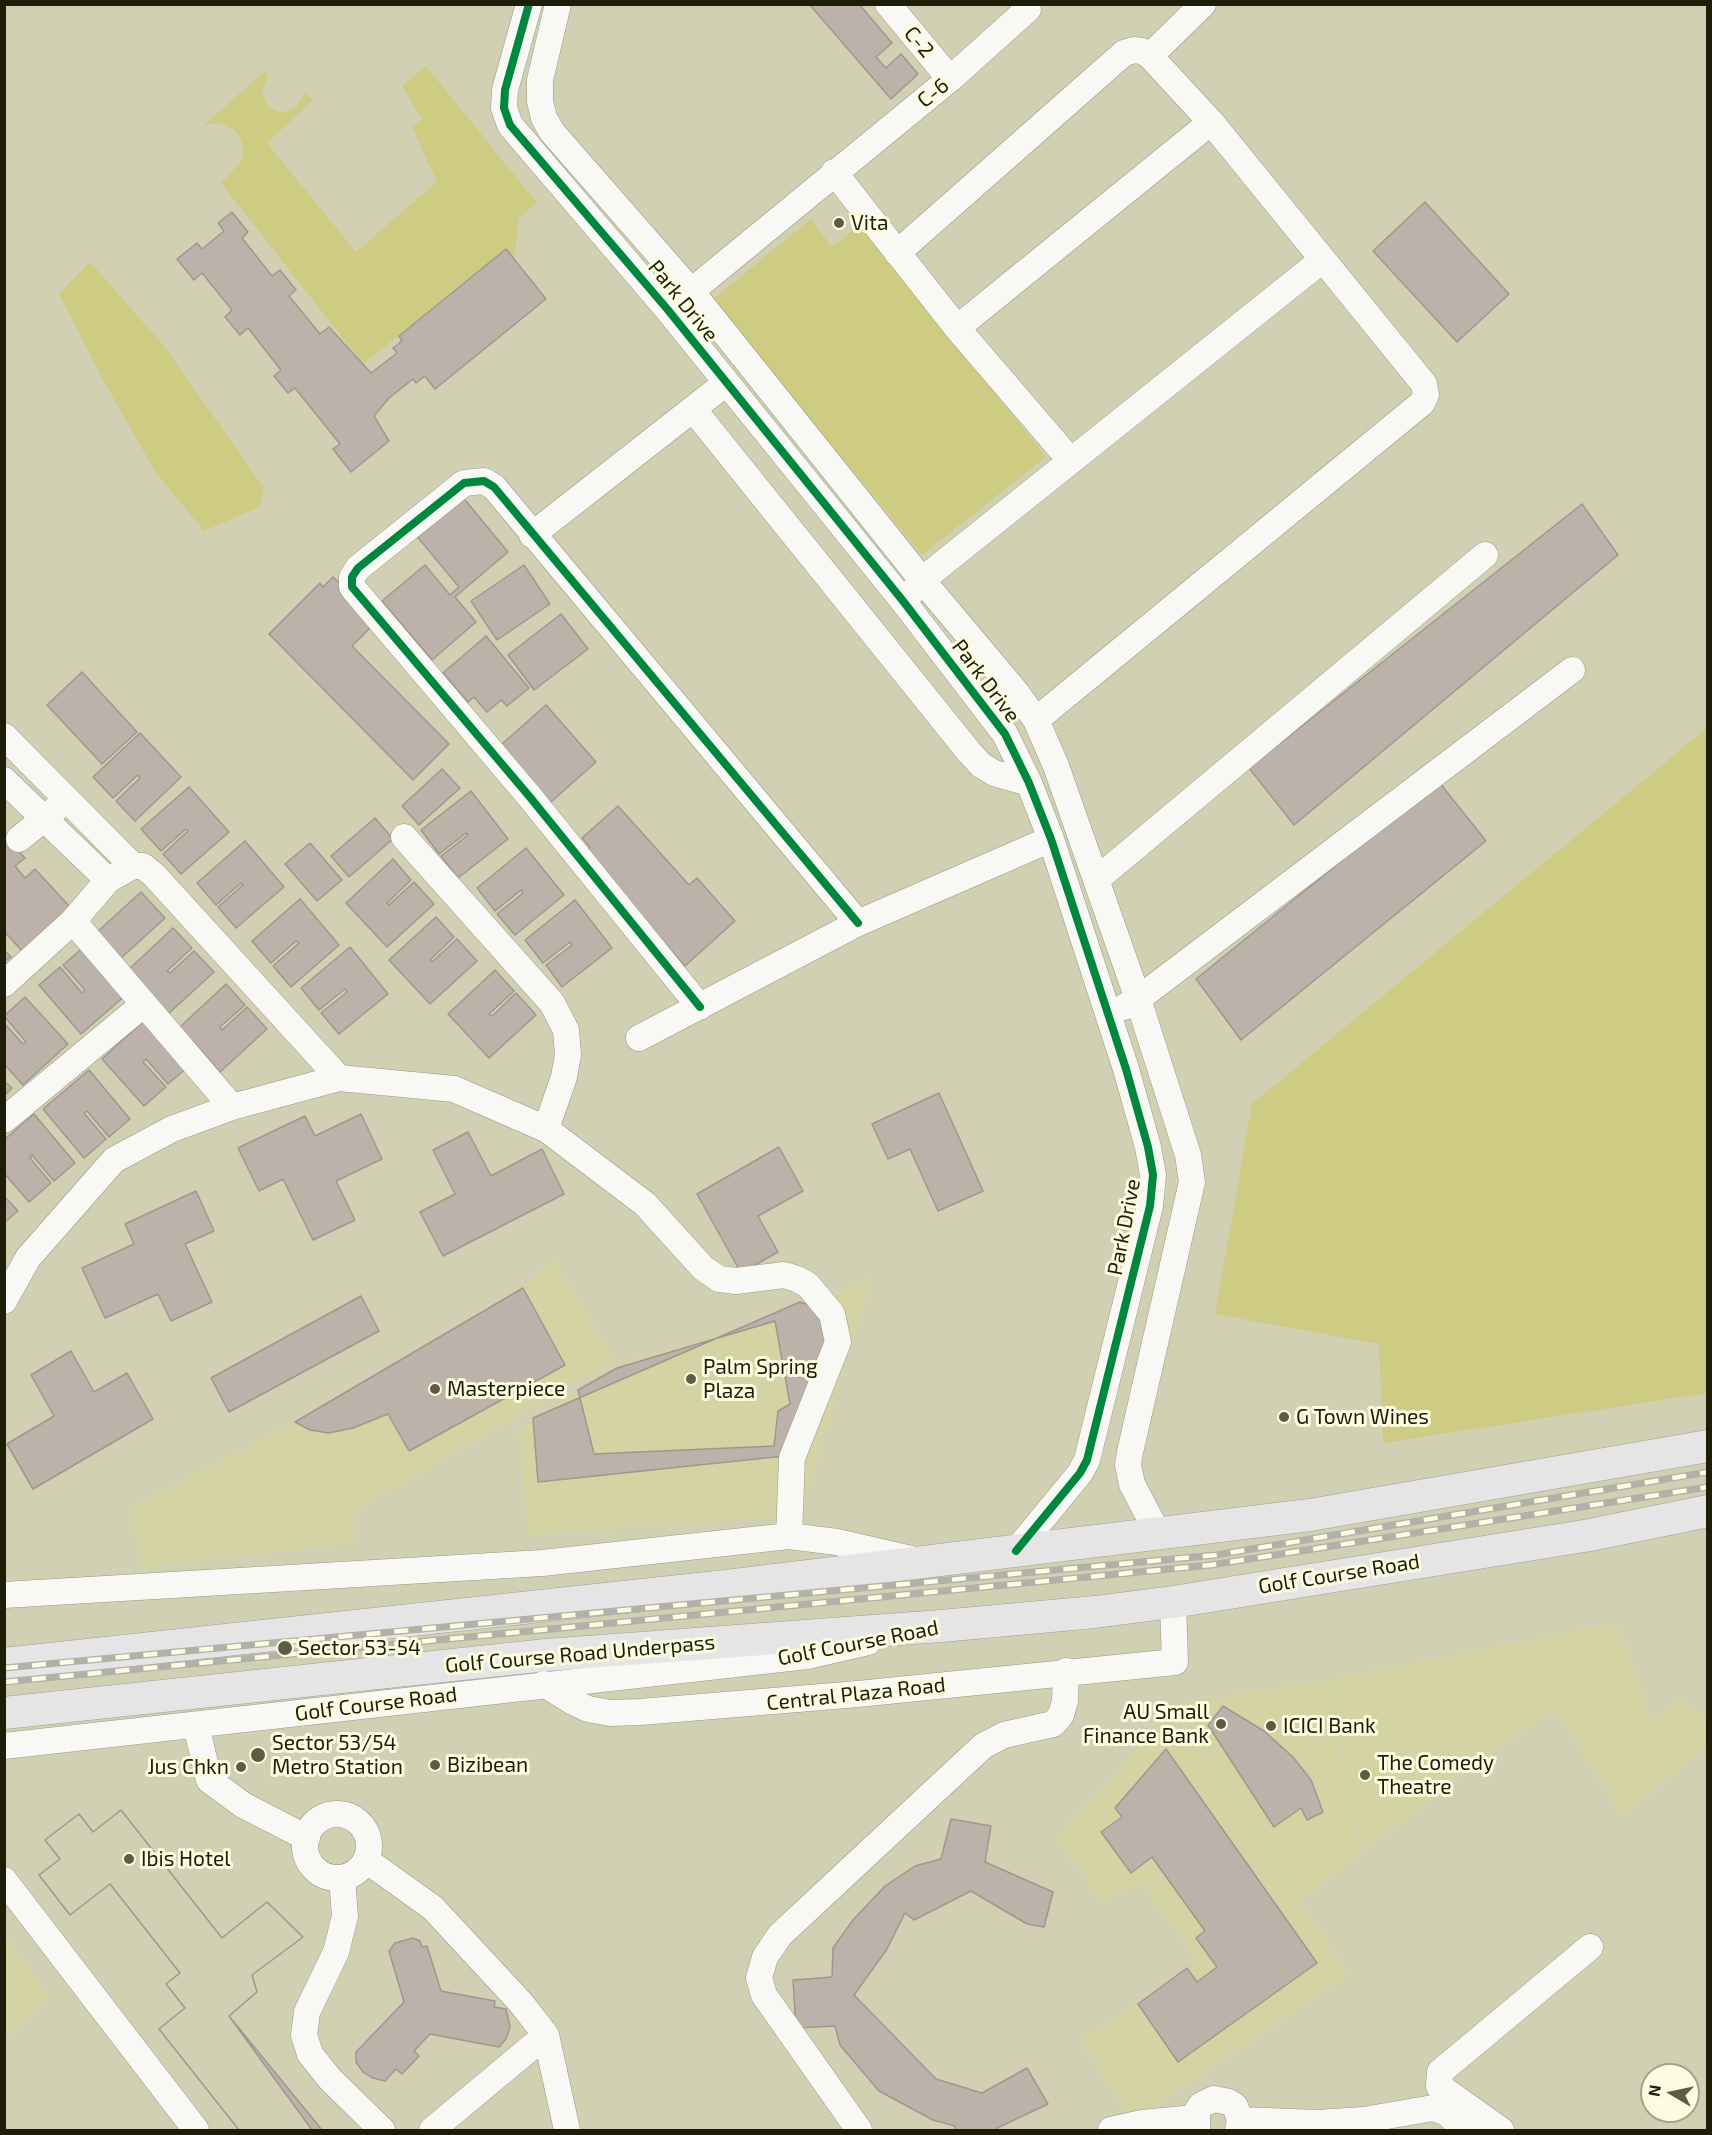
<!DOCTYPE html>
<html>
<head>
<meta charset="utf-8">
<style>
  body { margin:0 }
  #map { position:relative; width:1712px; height:2135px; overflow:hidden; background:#d1d0b3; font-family:"Exo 2",sans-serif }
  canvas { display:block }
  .frame { position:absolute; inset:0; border:6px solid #1e1e08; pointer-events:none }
  .north { position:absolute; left:1640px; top:2063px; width:60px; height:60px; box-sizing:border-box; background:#fcfce1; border:2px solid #a3a38a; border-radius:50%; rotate:279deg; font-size:16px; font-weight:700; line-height:24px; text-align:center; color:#1e1e08 }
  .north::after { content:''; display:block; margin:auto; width:21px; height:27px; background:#5d5c44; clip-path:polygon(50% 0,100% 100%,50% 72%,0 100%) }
</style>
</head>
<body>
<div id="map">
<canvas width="1712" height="2135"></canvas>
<div class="frame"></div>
<div class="north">N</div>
</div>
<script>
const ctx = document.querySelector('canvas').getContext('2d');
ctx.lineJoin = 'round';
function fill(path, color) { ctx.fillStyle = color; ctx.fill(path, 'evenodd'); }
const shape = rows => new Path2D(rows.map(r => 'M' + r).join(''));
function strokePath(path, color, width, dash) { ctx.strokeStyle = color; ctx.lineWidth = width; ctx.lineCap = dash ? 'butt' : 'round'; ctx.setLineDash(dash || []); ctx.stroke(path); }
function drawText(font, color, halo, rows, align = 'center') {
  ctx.font = font + ' "Exo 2",sans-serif'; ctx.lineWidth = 6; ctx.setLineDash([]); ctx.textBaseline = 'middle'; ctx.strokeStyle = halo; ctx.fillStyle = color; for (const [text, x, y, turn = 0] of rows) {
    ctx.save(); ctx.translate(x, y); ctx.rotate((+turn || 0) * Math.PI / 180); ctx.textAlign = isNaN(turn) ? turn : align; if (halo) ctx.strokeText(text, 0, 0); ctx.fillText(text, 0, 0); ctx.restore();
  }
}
fill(shape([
  [555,1260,614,1360,354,1511,355,1543,143,1567,129,1510,295,1422,523,1288],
  [872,1277,800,1515,529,1535,518,1431,615,1365,775,1321],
  [1617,1623,1652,1721,1681,1700,1707,1718,1707,1745,1623,1816,1554,1708,1362,1851,1330,1680],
  [1328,1680,1360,1853,1302,1899,1179,1704],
  [1164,1704,1177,1705,1348,1974,1133,2122,1081,2041,1199,1964,1142,1881,1104,1902,1056,1839,1151,1733],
  [5,1934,49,1997,5,2038,4,2038]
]), '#d4d3a3');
fill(shape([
  [426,66,537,203,519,217,514,258,506,249,363,364,221,183,241,162,243,146,237,132,221,123,204,125,265,71,268,76,262,91,267,106,282,113,297,107,304,92,313,100,267,143,356,252,437,182,412,127,422,119,402,86],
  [811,219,832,247,861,224,1046,457,922,555,712,300],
  [90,262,164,346,264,488,261,506,204,531,156,473,103,380,59,294],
  [1707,728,1707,1393,1383,1443,1379,1344,1215,1314,1252,1104]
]), '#cecb83');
const building = shape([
  [809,4,859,4,892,43,876,57,886,68,901,54,918,74,891,99,809,4],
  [1425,202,1509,294,1457,342,1373,251,1425,202],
  [232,212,248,232,242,238,272,276,280,270,296,290,289,296,320,334,329,327,371,373,397,353,393,348,402,341,399,336,506,249,546,299,435,389,425,376,416,383,413,379,389,398,374,416,389,441,351,472,333,449,340,444,295,388,288,393,274,376,281,370,248,328,240,335,225,317,232,310,202,273,194,280,177,259,197,243,202,249,224,231,218,223,232,212],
  [461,495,508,552,455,597,476,622,432,660,382,601,425,565,450,595,459,587,415,534,461,495],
  [1582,504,1618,555,1294,825,1249,768,1582,504],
  [524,565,550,604,497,640,471,601,524,565],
  [333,577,353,596,373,625,352,646,449,744,413,780,269,634,320,583,323,587,333,577],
  [561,614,588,649,534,690,508,655,561,614],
  [486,636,529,688,507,706,501,700,487,712,474,697,468,702,443,673,486,636],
  [82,672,137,732,102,764,47,705,82,672],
  [546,705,596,762,543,809,493,752,546,705],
  [140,733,181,777,135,821,116,801,140,778,138,775,113,798,93,777,140,733],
  [442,769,460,788,419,825,402,806,442,769],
  [1439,782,1486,841,1241,1040,1196,979,1439,782],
  [189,787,229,832,181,874,163,854,188,831,186,829,161,851,141,829,189,787],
  [471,791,508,839,458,878,441,856,468,835,466,833,439,854,421,830,471,791],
  [618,806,689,885,697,878,735,921,685,966,609,880,581,855,590,847,582,838,618,806],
  [375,818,393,839,349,877,331,856,375,818],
  [4,836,25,858,15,866,25,878,35,869,70,907,22,951,4,931,4,836],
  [245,841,284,887,236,928,218,907,243,885,241,883,216,905,197,883,245,841],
  [310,843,342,880,317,901,285,864,310,843],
  [526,848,564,895,515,935,497,914,523,893,521,890,495,911,477,888,526,848],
  [393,859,411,880,387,903,389,905,414,882,434,904,387,947,346,903,393,859],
  [141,892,165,918,120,959,96,933,141,892],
  [300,899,339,945,291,987,273,966,299,943,296,941,271,963,252,941,300,899],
  [575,900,612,948,562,987,546,965,572,945,570,942,543,963,525,940,575,900],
  [436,917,454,937,430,960,432,962,457,939,477,961,430,1004,389,960,436,917],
  [173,928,192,948,167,971,170,973,194,951,214,972,167,1015,127,971,173,928],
  [85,946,127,994,81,1034,39,985,60,967,82,993,85,990,63,965,85,946],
  [350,947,388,994,339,1034,321,1013,347,992,345,989,319,1010,301,988,350,947],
  [4,950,11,957,4,962,4,950],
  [495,970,514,991,489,1014,492,1016,516,993,536,1015,489,1058,448,1014,495,970],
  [226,984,245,1005,220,1027,222,1030,247,1007,267,1029,220,1072,180,1027,226,984],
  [25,997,68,1044,23,1085,4,1064,4,1023,23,1044,26,1042,4,1016,25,997],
  [146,1019,189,1066,168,1084,146,1059,143,1062,166,1087,144,1106,102,1059,146,1019],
  [89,1070,130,1119,109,1137,87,1111,84,1113,106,1139,84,1158,43,1109,89,1070],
  [4,1081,12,1088,4,1096,4,1081],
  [939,1093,983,1191,938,1211,910,1149,888,1159,872,1124,939,1093],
  [34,1114,75,1163,54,1181,32,1155,30,1158,51,1183,29,1202,4,1173,4,1140,34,1114],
  [361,1114,382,1159,336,1181,355,1220,313,1240,283,1179,259,1191,238,1148,305,1116,315,1136,361,1114],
  [468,1132,491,1176,542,1149,564,1194,443,1256,420,1212,455,1194,433,1150,468,1132],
  [779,1147,803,1191,758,1216,778,1252,741,1273,697,1194,779,1147],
  [196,1191,214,1231,185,1244,212,1302,171,1321,158,1294,105,1318,82,1268,134,1244,125,1224,196,1191],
  [4,1196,18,1211,4,1223,4,1196],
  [523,1288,565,1365,409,1451,388,1414,353,1428,329,1433,310,1430,295,1422,523,1288],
  [361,1296,379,1331,229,1412,211,1378,361,1296],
  [800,1302,828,1312,837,1341,794,1455,538,1482,533,1418,800,1302],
  [775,1321,790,1404,778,1411,774,1446,594,1454,578,1390,617,1368,775,1321],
  [71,1351,94,1392,127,1373,153,1419,33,1489,7,1444,54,1416,31,1375,71,1351],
  [1223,1706,1264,1731,1293,1757,1311,1780,1323,1812,1307,1820,1301,1808,1274,1827,1208,1725,1223,1706],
  [1166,1749,1317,1963,1178,2062,1138,2004,1187,1968,1197,1982,1217,1967,1196,1938,1205,1931,1152,1857,1131,1873,1101,1832,1122,1817,1115,1808,1166,1749],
  [121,1810,222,1938,267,1902,303,1937,252,1975,257,1992,229,2016,322,2130,239,2130,159,2029,185,2008,166,1984,180,1973,110,1884,70,1915,39,1875,60,1859,45,1840,79,1814,93,1832,121,1810],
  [121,1810,222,1938,267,1902,303,1937,252,1975,257,1992,229,2016,312,2130,239,2130,159,2029,185,2008,166,1984,180,1973,110,1884,70,1915,39,1875,60,1859,45,1840,79,1814,93,1832,121,1810],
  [951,1819,991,1826,985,1862,1053,1892,1044,1927,1027,1924,971,1891,914,1920,905,1913,887,1949,854,1995,936,2079,982,2093,1027,2068,1048,2104,997,2128,997,2130,955,2130,955,2126,933,2120,879,2091,840,2045,835,2026,796,2028,793,1980,832,1977,833,1948,853,1920,885,1886,915,1866,941,1859,951,1819],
  [413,1938,420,1941,422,1947,427,1946,441,1991,495,2001,494,2007,506,2009,510,2027,506,2039,499,2047,430,2034,414,2051,419,2056,402,2074,396,2069,385,2081,373,2078,363,2072,356,2062,356,2052,404,2002,389,1951,395,1943,413,1938]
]);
fill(building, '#bcb2aa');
strokePath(building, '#a0968e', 1.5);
const minor = shape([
  [529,4,505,90,504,108,510,125,668,310,903,601,1005,734,1029,783,1051,839,1126,1069,1148,1147,1153,1175,1150,1206,1087,1460,1080,1473,1016,1551],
  [558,4,540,80,540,101,544,118,552,132,691,291,922,580,1016,692,1036,720,1056,766,1138,999,1188,1155,1192,1182,1130,1452,1128,1465,1132,1484,1158,1534],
  [888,4,950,79],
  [1150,56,1203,4],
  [834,172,957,328,1071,461],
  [897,253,1124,53,1134,50,1142,51,1150,56,1211,122,1424,384,1426,395,1422,403,1036,720],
  [678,302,950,79,1028,9,1024,4],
  [957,328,1211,122],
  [693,409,969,752,981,765,994,773,1029,783],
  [532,535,726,383],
  [912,592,922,580,1321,261],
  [4,736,133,866],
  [4,780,108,880],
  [404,837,552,1003,566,1030,568,1055,564,1077,546,1129],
  [19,839,58,807],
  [1096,880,1485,555],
  [73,921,232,1107],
  [4,984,73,921,108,880,133,866,143,866,154,875,339,1078],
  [700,1007,529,796,352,587,352,577,358,568,464,483,484,481,494,487,858,923],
  [1124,1007,1138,999,1572,670],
  [639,1038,858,923,1051,839],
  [4,1120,144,1004],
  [4,1301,28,1258,114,1160,172,1129,232,1107,339,1078,454,1089,546,1129,645,1204,703,1268,719,1279,736,1281,784,1275,797,1279,808,1285,832,1314,838,1342,792,1458,789,1536],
  [4,1595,542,1563,789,1536,837,1542,911,1559],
  [544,1684,573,1702,588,1709,610,1713,640,1712,858,1694,1175,1662,1173,1602],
  [196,1725,209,1780,243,1805,307,1838],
  [4,1746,807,1656,868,1642],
  '305 1846a32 32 0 1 1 64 0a32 32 0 1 1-64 0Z',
  [366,1860,433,1908,521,2003,546,2035,567,2130],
  [342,1878,345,1916,336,1952,307,2012,304,2035,310,2054,330,2079,382,2130],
  [4,1880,196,2130],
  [1240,2120,1318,2123,1364,2120,1433,2108,1447,2113,1464,2130],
  [432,2130,546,2035],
  [859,2130,764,1995,759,1978,765,1957,780,1935,983,1746,1004,1735,1053,1724,1061,1715,1065,1701,1066,1671],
  [1111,2130,1142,2123,1195,2118],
  [1197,2130,1197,2111,1201,2105,1214,2099,1229,2102,1235,2106,1240,2120,1238,2130],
  [1501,2130,1439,2086,1440,2072,1590,1947]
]);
const major = shape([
  [4,1664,726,1586,1310,1515,1708,1446],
  [4,1713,546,1655,941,1626,1095,1612,1173,1602,1590,1535,1708,1511]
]);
strokePath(minor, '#999881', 27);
strokePath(major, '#9e9d98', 33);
strokePath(minor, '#f8f8f4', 26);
strokePath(major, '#e6e5e6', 32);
const rail = shape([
  [4,1668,1216,1555,1708,1472],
  [4,1682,1211,1565,1708,1487]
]);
strokePath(rail, '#b1b1a9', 7);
strokePath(rail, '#fcfce1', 4.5, [14]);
strokePath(shape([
  [529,4,505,90,504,108,510,125,668,310,903,601,1005,734,1029,783,1051,839,1126,1069,1148,1147,1153,1175,1150,1206,1087,1460,1080,1473,1016,1551],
  [700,1007,529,796,352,587,352,577,358,568,464,483,484,481,494,487,858,923]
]), '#00873e', 8);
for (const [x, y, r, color] of [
  [839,223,6,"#5d5c44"],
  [691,1379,6,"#5d5c44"],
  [435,1389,6,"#5d5c44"],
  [1284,1417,6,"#5d5c44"],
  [285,1648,8,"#5d5c44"],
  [1221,1724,6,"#5d5c44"],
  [1271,1726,6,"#5d5c44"],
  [258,1755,8,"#5d5c44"],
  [435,1765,6,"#5d5c44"],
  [241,1767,6,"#5d5c44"],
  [1365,1775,6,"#5d5c44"],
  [129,1859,6,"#5d5c44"]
]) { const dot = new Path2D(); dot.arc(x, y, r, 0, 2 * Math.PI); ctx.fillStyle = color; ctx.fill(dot); strokePath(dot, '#fcfce1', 2); }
drawText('21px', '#1e1e08', '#fcfce1', [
  ["C-2",919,42,50],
  ["C-6",933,93,-39],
  ["Park Drive",683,301,51],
  ["Park Drive",986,681,53],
  ["Park Drive",1124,1227,-79],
  ["Golf Course Road",1339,1574,-9],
  ["Golf Course Road",858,1643,-11],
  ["Golf Course Road Underpass",580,1654,-5],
  ["Central Plaza Road",856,1694,-6],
  ["Golf Course Road",376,1704,-7]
]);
drawText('21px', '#1e1e08', '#fcfce1', [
  ["Vita",851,223],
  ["Palm Spring",703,1367],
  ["Plaza",703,1391],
  ["Masterpiece",447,1389],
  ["G Town Wines",1296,1417],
  ["Sector 53-54",298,1648],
  ["AU Small",1209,1712,"right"],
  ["Finance Bank",1209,1736,"right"],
  ["ICICI Bank",1283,1726],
  ["Sector 53/54",272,1743],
  ["Metro Station",272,1767],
  ["The Comedy",1377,1763],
  ["Theatre",1377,1787],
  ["Bizibean",447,1765],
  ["Jus Chkn",229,1767,"right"],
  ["Ibis Hotel",141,1859]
], 'left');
</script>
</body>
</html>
